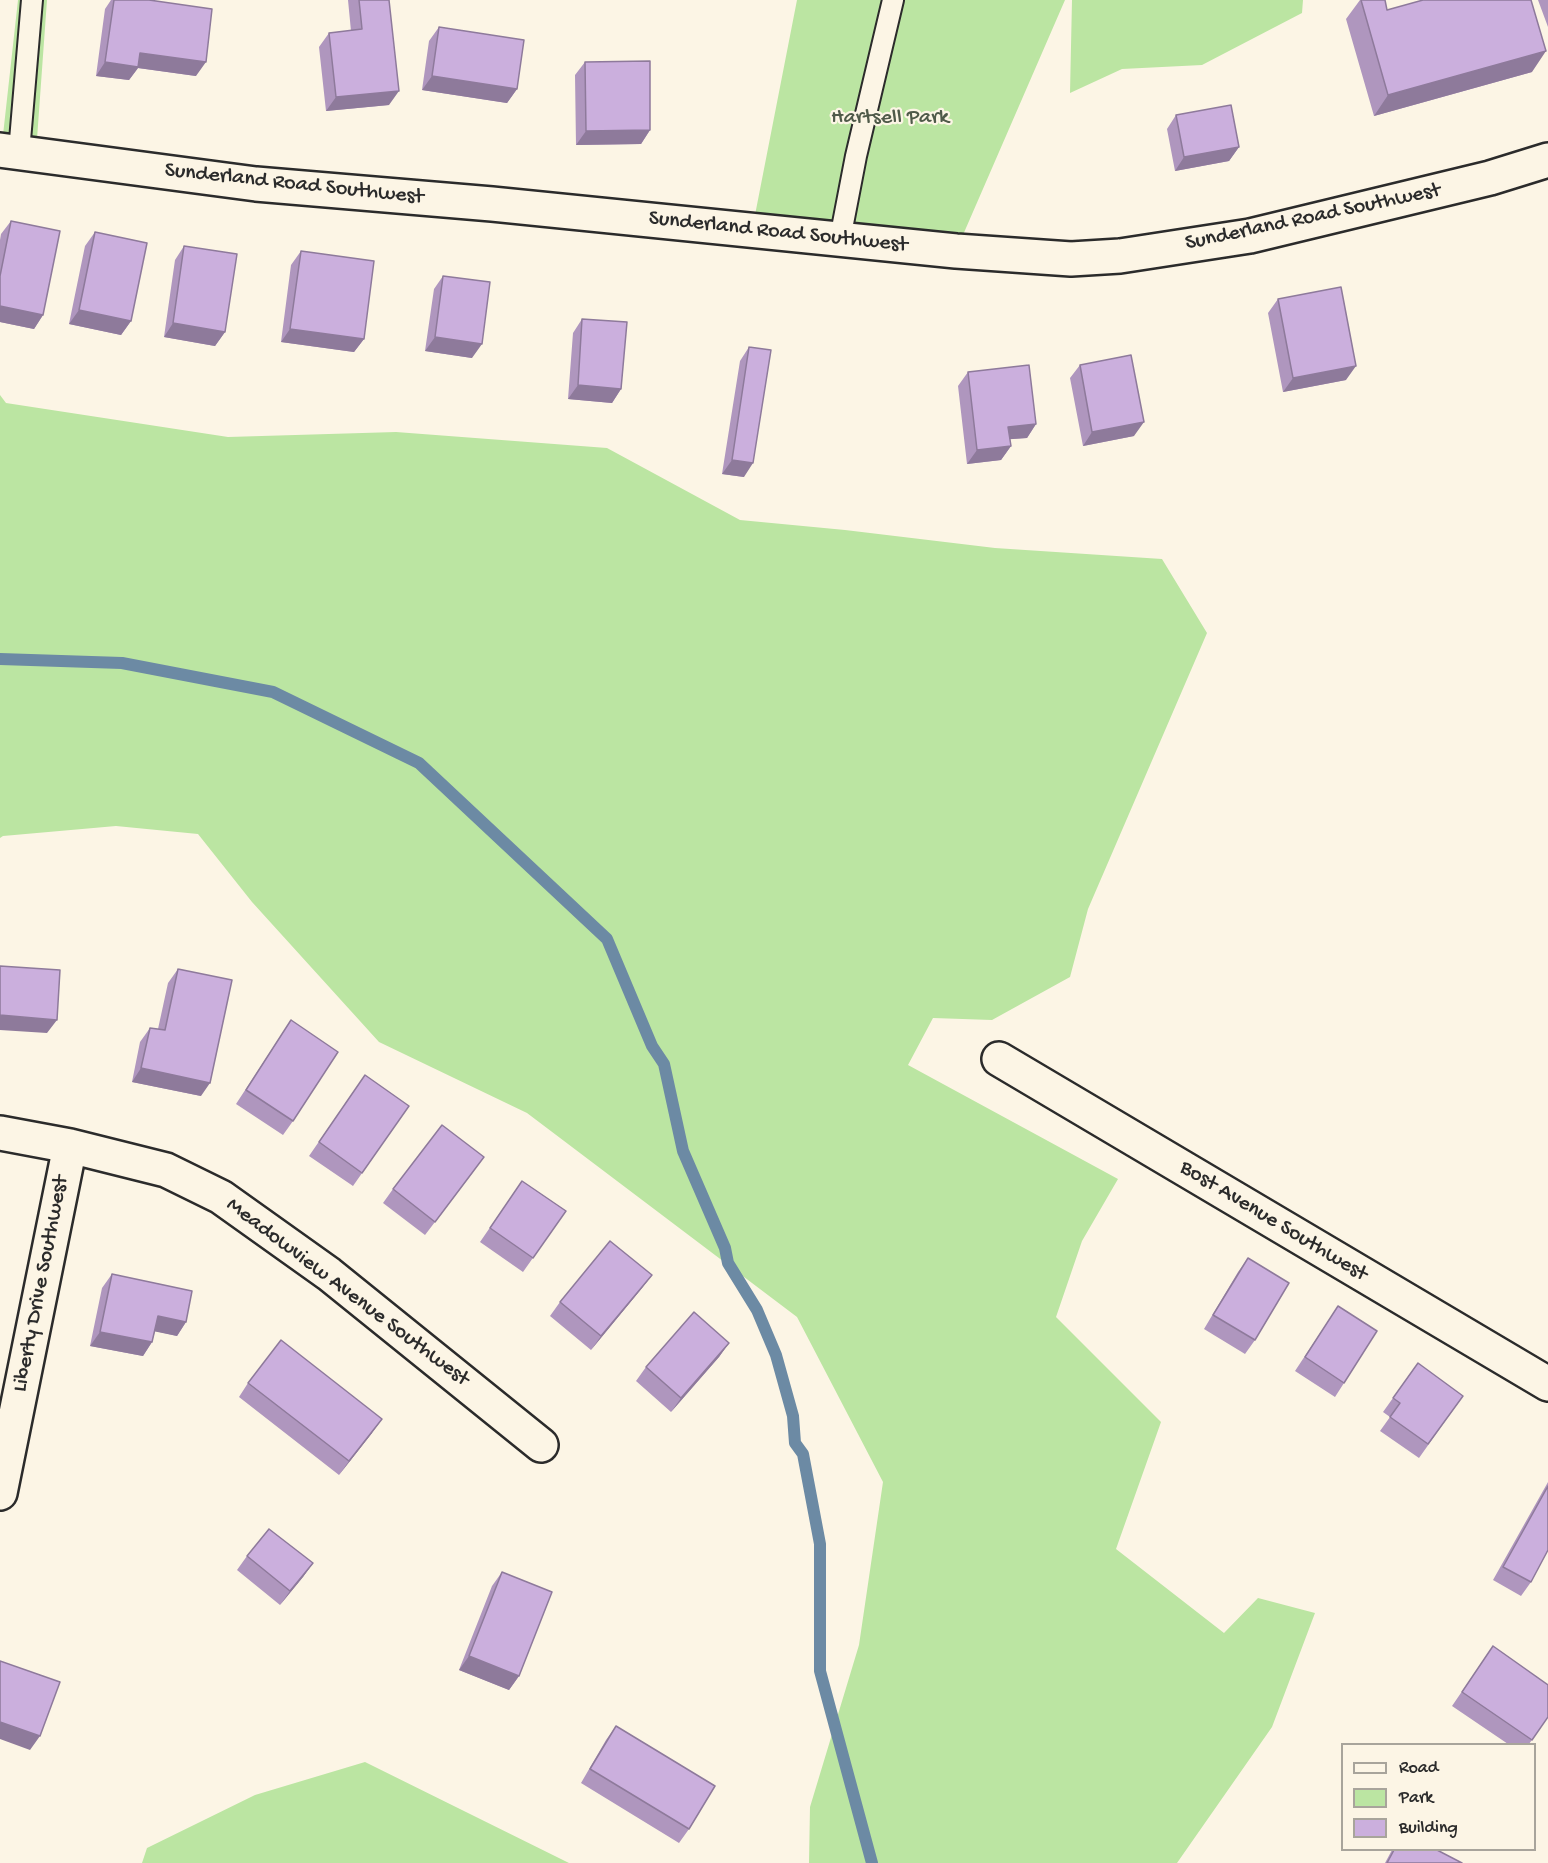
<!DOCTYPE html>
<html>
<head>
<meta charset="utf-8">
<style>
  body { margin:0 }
  #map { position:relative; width:1548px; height:1863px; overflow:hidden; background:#fcf5e5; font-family:"Gochi Hand",sans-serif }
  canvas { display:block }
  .legend { position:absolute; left:1341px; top:1743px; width:195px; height:108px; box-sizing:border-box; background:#fcf5e5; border:2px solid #a8a49b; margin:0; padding:8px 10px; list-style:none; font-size:18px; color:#2b2b2b }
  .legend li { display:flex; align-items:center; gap:12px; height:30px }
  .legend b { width:30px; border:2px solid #a8a49b }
</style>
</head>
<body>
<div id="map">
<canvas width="1548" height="1863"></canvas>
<ul class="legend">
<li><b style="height:8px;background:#fcf5e5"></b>Road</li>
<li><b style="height:16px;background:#bbe5a2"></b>Park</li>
<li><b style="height:16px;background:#cbafdd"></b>Building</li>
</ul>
</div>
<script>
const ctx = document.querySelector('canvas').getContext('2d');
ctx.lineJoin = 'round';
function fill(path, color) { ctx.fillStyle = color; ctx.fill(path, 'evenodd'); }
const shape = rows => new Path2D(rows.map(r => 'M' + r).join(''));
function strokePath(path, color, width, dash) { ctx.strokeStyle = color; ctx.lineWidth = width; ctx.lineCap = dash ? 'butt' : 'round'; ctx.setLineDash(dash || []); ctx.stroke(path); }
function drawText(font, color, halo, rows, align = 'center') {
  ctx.font = font + ' "Gochi Hand",sans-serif'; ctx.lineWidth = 4.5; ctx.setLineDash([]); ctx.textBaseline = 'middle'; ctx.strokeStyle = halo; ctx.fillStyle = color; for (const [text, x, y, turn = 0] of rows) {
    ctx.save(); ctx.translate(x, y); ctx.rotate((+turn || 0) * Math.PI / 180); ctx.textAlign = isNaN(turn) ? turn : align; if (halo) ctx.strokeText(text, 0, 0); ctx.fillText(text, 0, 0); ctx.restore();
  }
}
fill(shape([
  [18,0,47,0,37,139,3,135],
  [797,0,1065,0,956,251,755,215],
  [1072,0,1303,0,1302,13,1202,65,1122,69,1070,93],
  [0,395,6,403,228,437,396,432,607,448,740,520,845,530,995,548,1162,559,1207,633,1088,909,1070,977,992,1020,933,1018,908,1065,1118,1179,1082,1241,1056,1317,1161,1422,1116,1549,1224,1633,1258,1598,1315,1613,1272,1727,1177,1863,809,1863,810,1807,859,1645,883,1482,797,1317,527,1113,379,1042,252,902,198,834,116,826,3,836,0,838],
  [365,1762,569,1863,142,1863,147,1848,255,1795]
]), '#bbe5a2');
strokePath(shape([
  [0,659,122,663,273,692,419,763,607,939,652,1046,664,1064,683,1151,725,1248,728,1263,757,1310,776,1355,793,1416,795,1443,803,1454,820,1544,820,1671,872,1863]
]), '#6c8aa4', 12);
const service = shape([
  [19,152,32,0],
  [840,239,856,156,893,0]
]);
const minor = shape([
  [0,150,256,184,492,204,956,251,1071,259,1120,256,1250,236,1490,178,1548,160],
  [999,1059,1548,1384],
  [0,1133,70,1146,166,1170,221,1197,329,1274,541,1445],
  [0,1493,70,1146]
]);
strokePath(service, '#2b2b2b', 24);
strokePath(minor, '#2b2b2b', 38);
strokePath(service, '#fcf5e5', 20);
strokePath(minor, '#fcf5e5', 33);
fill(shape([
  [111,0,149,0,196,76,138,68,129,80,96,76,105,9],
  [348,0,389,0,389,105,326,111,319,47,329,33,351,31],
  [1360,0,1387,10,1532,72,1374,116,1346,19],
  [1538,0,1548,0,1548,27],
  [439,27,517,89,507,103,422,90,429,41],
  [585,62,650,130,641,144,576,145,575,75],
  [1176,115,1239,147,1229,161,1175,171,1167,129],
  [11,221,43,315,34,329,0,322,0,240,1,234],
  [95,232,131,321,121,335,69,324,85,246],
  [184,246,225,332,215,346,164,337,175,260],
  [301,251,364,339,354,352,281,342,291,265],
  [443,276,472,358,425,351,434,289],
  [1278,299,1346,380,1283,392,1268,313],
  [582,319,621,389,612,403,568,399,573,333],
  [749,347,744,477,722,474,740,361],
  [1080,365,1134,436,1083,446,1070,378],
  [968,372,1036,424,1027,438,1010,439,1011,446,1001,460,967,464,958,386],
  [178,969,201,1096,132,1082,140,1042,150,1028,158,1029,168,983],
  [291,1020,293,1121,283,1135,236,1104],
  [365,1075,409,1106,353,1186,309,1156],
  [474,1171,425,1235,383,1203,393,1189],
  [522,1181,566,1211,523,1272,480,1242],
  [1248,1258,1255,1340,1245,1354,1204,1329,1238,1272],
  [112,1274,186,1322,177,1336,155,1331,152,1342,143,1356,90,1346,102,1288],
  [652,1275,642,1288,591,1350,550,1316,560,1302],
  [1338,1306,1344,1383,1335,1397,1295,1371],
  [729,1343,719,1357,671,1412,636,1381,646,1367],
  [1418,1363,1463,1396,1419,1458,1380,1431,1390,1417,1383,1412],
  [248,1383,372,1433,339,1475,239,1397],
  [1548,1482,1548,1550,1531,1582,1521,1596,1493,1580],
  [247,1556,313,1563,303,1577,280,1605,237,1570],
  [502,1572,519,1676,509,1690,459,1670,492,1586],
  [1493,1646,1548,1717,1529,1744,1508,1744,1452,1706],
  [616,1726,689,1829,679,1843,581,1783,606,1740],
  [1392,1850,1437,1850,1462,1863,1385,1863]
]), '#af96be');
fill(shape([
  [1546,51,1532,72,1374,116,1388,95],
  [140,53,206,62,196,76,138,68,129,80,96,76,105,62],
  [432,76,517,89,507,103,422,90],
  [399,91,389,105,326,111,336,97],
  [650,130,641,144,576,145,586,131],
  [1239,147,1229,161,1175,171,1184,157],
  [0,306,43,315,34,329,0,322],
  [79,310,131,321,121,335,69,324],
  [173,323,225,332,215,346,164,337],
  [290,329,364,339,354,352,281,342],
  [435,337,482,344,472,358,425,351],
  [1356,366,1346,380,1283,392,1293,378],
  [578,385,621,389,612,403,568,399],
  [1144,422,1134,436,1083,446,1092,432],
  [1036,424,1027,438,999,440,1008,427],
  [1011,446,1001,460,967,464,977,450],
  [732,460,753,463,744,477,722,474],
  [0,1015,57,1020,47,1033,0,1030],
  [141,1068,210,1083,201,1096,132,1082],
  [652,1275,642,1288,591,1350,601,1336],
  [158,1316,186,1322,177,1336,148,1330],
  [100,1332,152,1342,143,1356,90,1346],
  [729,1343,719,1357,671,1412,681,1398],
  [382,1419,372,1433,339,1475,349,1461],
  [313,1563,303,1577,280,1605,290,1591],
  [469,1656,519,1676,509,1690,459,1670],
  [0,1722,40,1736,30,1750,0,1739]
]), '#8e7a9b');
const building = shape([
  [114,0,149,0,212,9,206,62,140,53,138,67,105,62,114,0],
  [359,0,389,0,399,91,336,97,329,33,362,29,359,0],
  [1361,0,1385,0,1387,10,1423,0,1531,0,1546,51,1388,95,1361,0],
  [439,27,524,40,517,89,432,76,439,27],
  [650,61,650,130,586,131,585,62,650,61],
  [1231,105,1239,147,1184,157,1176,115,1231,105],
  [11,221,60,231,43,315,0,306,0,276,11,221],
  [95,232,147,243,131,321,79,310,95,232],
  [184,246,237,254,225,332,173,323,184,246],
  [301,251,374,261,364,339,290,329,301,251],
  [443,276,490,282,482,344,435,337,443,276],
  [1341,287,1356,366,1293,378,1278,299,1341,287],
  [582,319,627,322,621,389,578,385,582,319],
  [749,347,771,350,753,463,732,460,749,347],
  [1131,355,1144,422,1092,432,1080,365,1131,355],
  [1029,365,1036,424,1008,427,1011,446,977,450,968,372,1029,365],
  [0,966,60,970,57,1020,0,1015,0,966],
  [178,969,232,980,210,1083,141,1068,150,1028,165,1030,178,969],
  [291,1020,338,1052,293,1121,246,1090,291,1020],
  [365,1075,409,1106,362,1173,319,1142,365,1075],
  [442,1125,484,1157,435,1222,393,1189,442,1125],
  [522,1181,566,1211,533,1258,490,1228,522,1181],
  [610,1241,652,1275,601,1336,560,1302,610,1241],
  [1248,1258,1289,1283,1255,1340,1213,1315,1248,1258],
  [112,1274,192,1291,186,1322,158,1316,152,1342,100,1332,112,1274],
  [1338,1306,1377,1331,1344,1383,1305,1357,1338,1306],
  [694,1312,729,1343,681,1398,646,1367,694,1312],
  [281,1340,382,1419,349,1461,248,1383,281,1340],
  [1418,1363,1463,1396,1428,1444,1390,1417,1400,1403,1393,1398,1418,1363],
  [1548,1486,1548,1550,1531,1582,1503,1567,1548,1486],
  [269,1529,313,1563,290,1591,247,1556,269,1529],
  [502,1572,552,1592,519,1676,469,1656,502,1572],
  [1493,1646,1548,1685,1548,1717,1532,1740,1462,1692,1493,1646],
  [0,1661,60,1682,40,1736,0,1722,0,1661],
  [616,1726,715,1786,689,1829,590,1769,616,1726],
  [1394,1850,1437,1850,1462,1863,1387,1863,1394,1850]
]);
fill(building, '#cbafdd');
strokePath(building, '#8e7a9b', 1.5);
drawText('22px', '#4f5a49', '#fcf5e5', [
  ["Hartsell Park",890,119]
]);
drawText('22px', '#2b2b2b', '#fcf5e5', [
  ["Sunderland Road Southwest",294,185,6],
  ["Sunderland Road Southwest",1313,218,-12],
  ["Sunderland Road Southwest",778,233,6],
  ["Bost Avenue Southwest",1273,1222,31],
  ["Liberty Drive Southwest",42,1284,-79],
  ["Meadowview Avenue Southwest",347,1293,37]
]);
</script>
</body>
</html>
